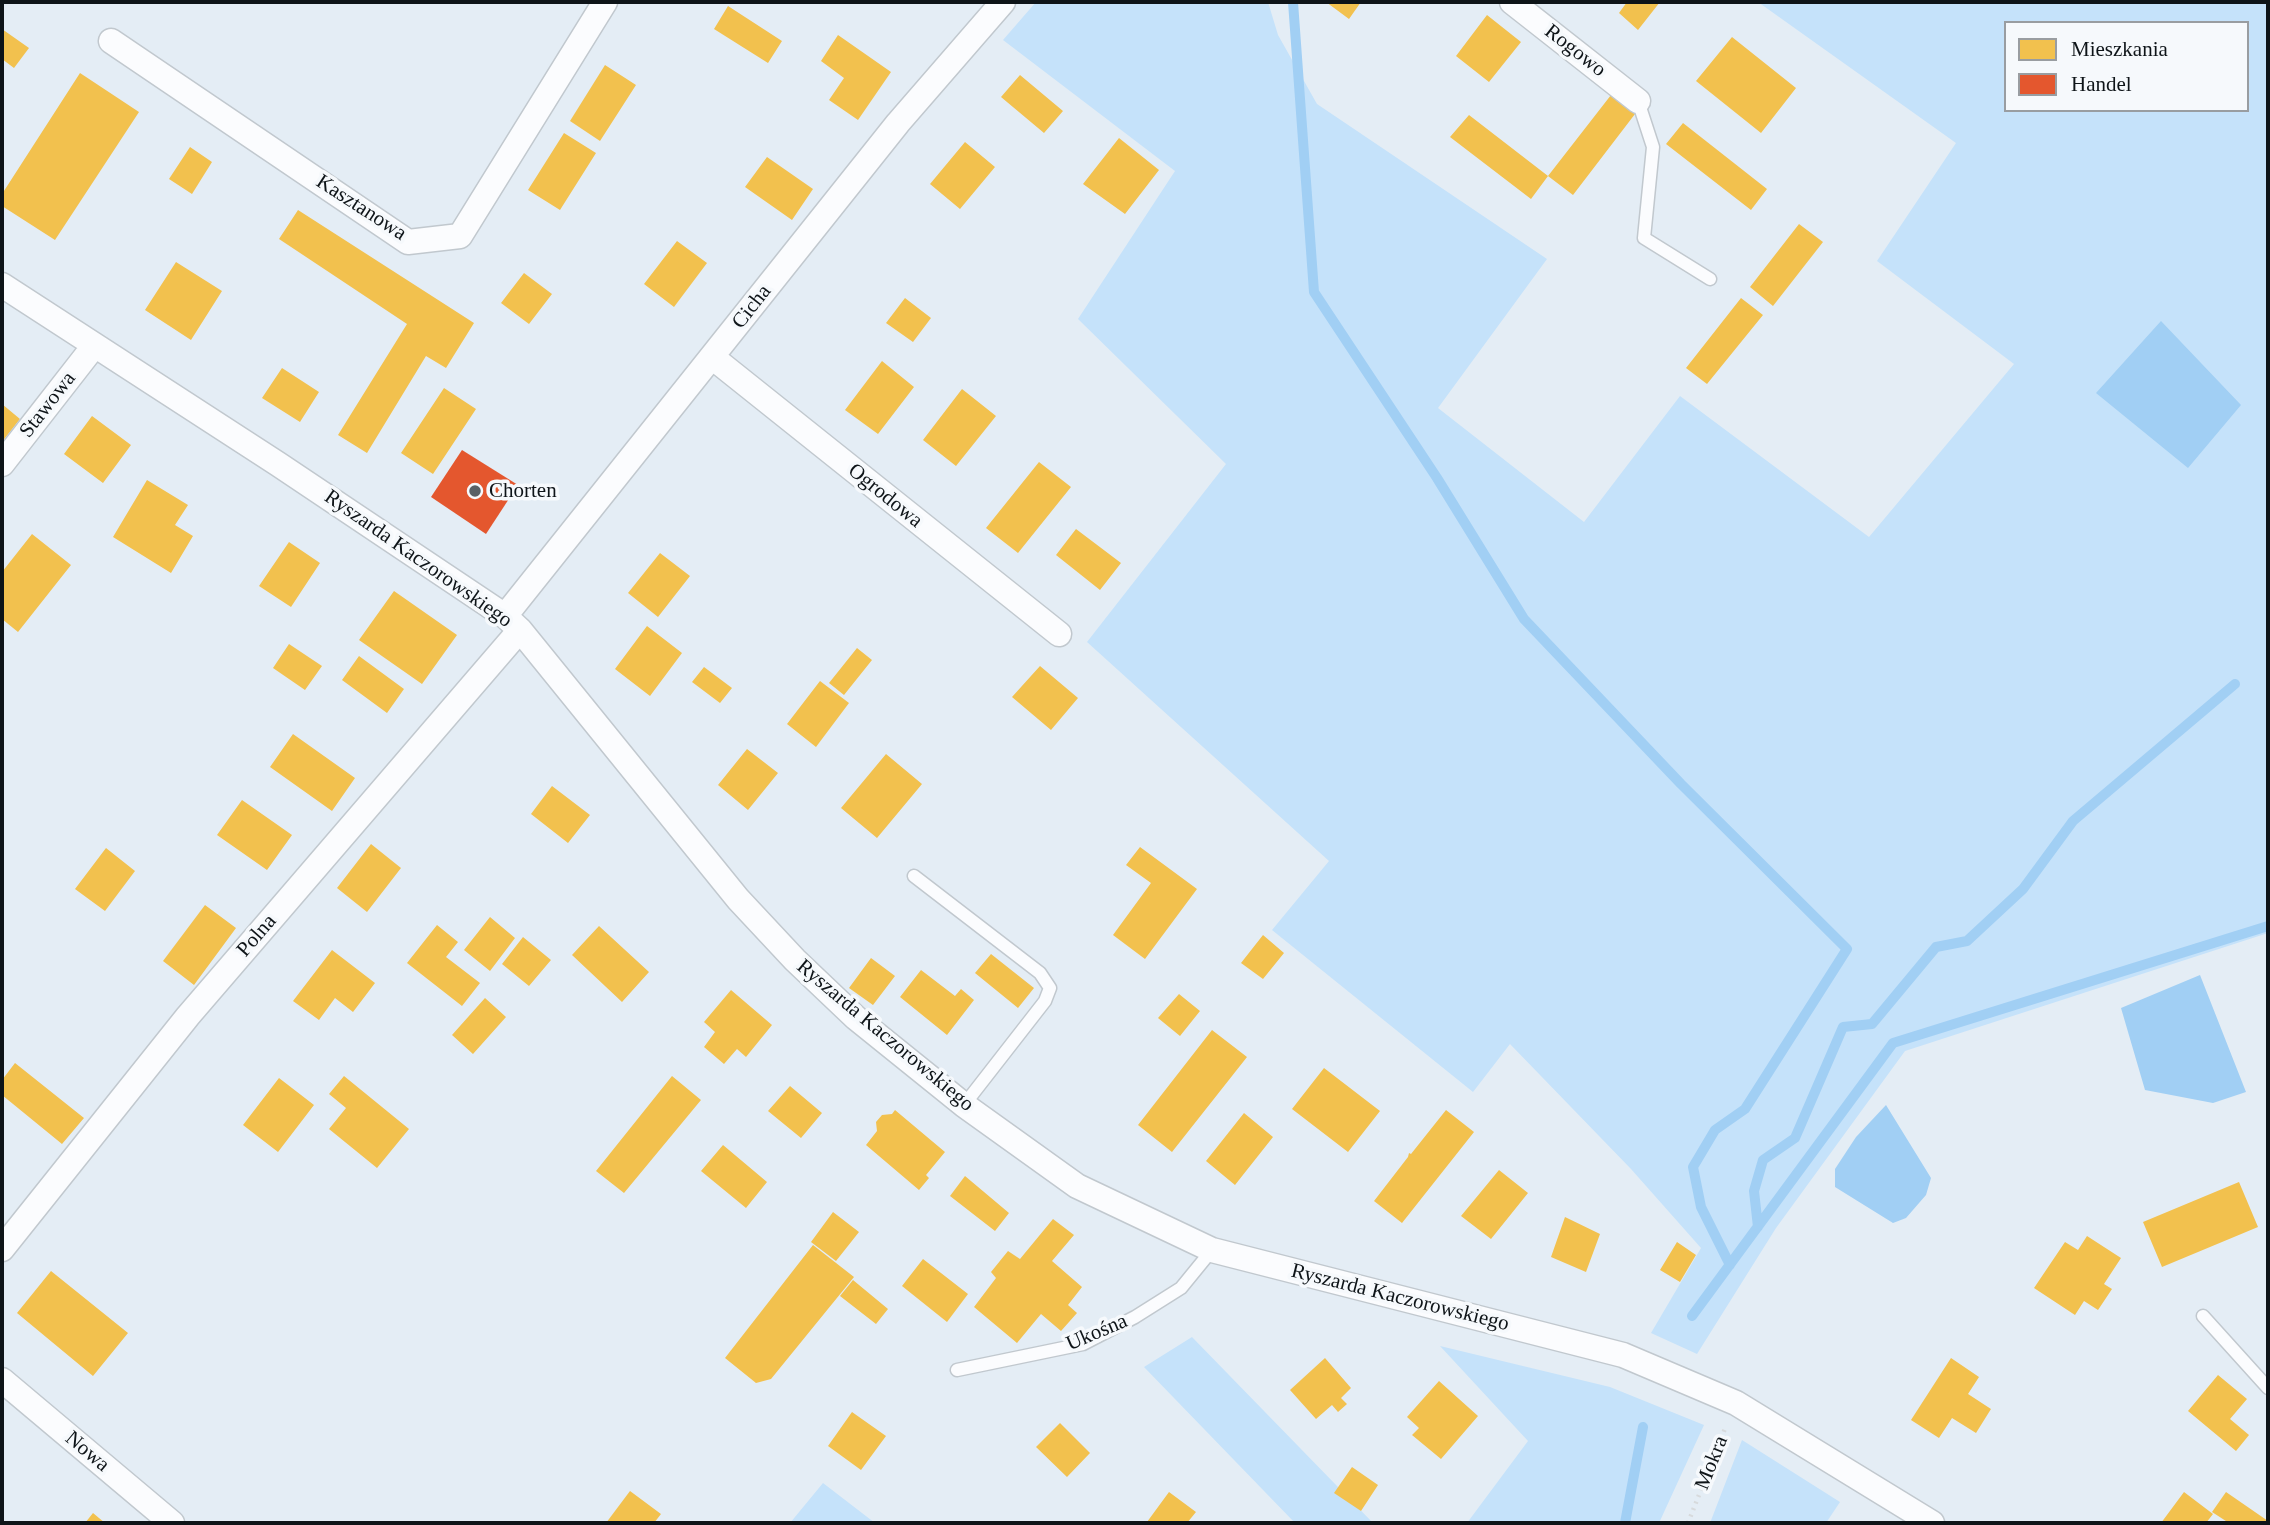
<!DOCTYPE html>
<html>
<head>
<meta charset="utf-8">
<style>
  body { margin:0 }
  #map { position:relative; width:2270px; height:1525px; overflow:hidden; background:#e4edf5; font-family:"Times New Roman",serif }
  canvas { display:block }
  .frame { position:absolute; inset:0; border:4px solid #0e1418; pointer-events:none }
  .legend { position:absolute; left:2004px; top:21px; width:245px; height:91px; box-sizing:border-box; background:#f6f9fc; border:2px solid #999da1; margin:0; padding:9px 12px; list-style:none; font-size:21px; color:#0e1418 }
  .legend li { display:flex; align-items:center; gap:14px; height:35px }
  .legend b { width:35px; border:2px solid #999da1 }
</style>
</head>
<body>
<div id="map">
<canvas width="2270" height="1525"></canvas>
<div class="frame"></div>
<ul class="legend">
<li><b style="height:19px;background:#f2c14e"></b>Mieszkania</li>
<li><b style="height:19px;background:#e4572e"></b>Handel</li>
</ul>
</div>
<script>
const ctx = document.querySelector('canvas').getContext('2d');
ctx.lineJoin = 'round';
function fill(path, color) { ctx.fillStyle = color; ctx.fill(path, 'evenodd'); }
const shape = rows => new Path2D(rows.map(r => 'M' + r).join(''));
function strokePath(path, color, width, dash) { ctx.strokeStyle = color; ctx.lineWidth = width; ctx.lineCap = dash ? 'butt' : 'round'; ctx.setLineDash(dash || []); ctx.stroke(path); }
function drawText(font, color, halo, rows, align = 'center') {
  ctx.font = font + ' "Times New Roman",serif'; ctx.lineWidth = 7; ctx.setLineDash([]); ctx.textBaseline = 'middle'; ctx.strokeStyle = halo; ctx.fillStyle = color; for (const [text, x, y, turn = 0] of rows) {
    ctx.save(); ctx.translate(x, y); ctx.rotate((+turn || 0) * Math.PI / 180); ctx.textAlign = isNaN(turn) ? turn : align; if (halo) ctx.strokeText(text, 0, 0); ctx.fillText(text, 0, 0); ctx.restore();
  }
}
fill(shape([
  [1036,2,1268,2,1278,35,1317,104,1547,259,1438,408,1584,522,1680,396,1869,537,2014,364,1877,261,1956,143,1758,2,2268,2,2268,933,1905,1051,1776,1228,1697,1354,1651,1333,1701,1248,1631,1169,1510,1044,1473,1092,1272,930,1329,861,1087,642,1226,464,1078,319,1175,171,1003,40],
  [2006,23,2247,23,2247,110,2006,110],
  [1192,1337,1373,1523,1295,1523,1144,1367],
  [1440,1346,1610,1387,1704,1425,1659,1523,1467,1523,1528,1441],
  [1742,1440,1840,1502,1826,1523,1710,1523],
  [823,1483,875,1523,790,1523]
]), '#c5e2fa');
fill(shape([
  [2161,321,2241,405,2188,468,2096,393],
  [2200,975,2246,1092,2213,1103,2145,1090,2121,1008],
  [1886,1105,1931,1178,1926,1195,1906,1218,1893,1223,1835,1187,1835,1169,1856,1137]
]), '#a1cff4');
fill(shape([
  [1326,2,1361,2,1349,19],
  [1627,2,1660,2,1638,30,1619,13],
  [728,6,782,41,768,63,714,29],
  [1487,15,1521,42,1489,82,1456,56],
  [2,29,29,48,14,68,2,59],
  [838,35,891,72,858,120,829,100,844,78,821,61],
  [1732,37,1796,88,1761,133,1696,81],
  [605,65,636,85,600,141,570,121],
  [80,73,139,112,55,240,2,206,2,194],
  [1020,75,1063,111,1044,133,1001,97],
  [1611,95,1635,114,1573,195,1548,176,1531,199,1450,137,1469,115,1548,176],
  [1683,123,1767,189,1751,210,1666,144],
  [564,133,596,153,560,210,528,190],
  [1119,138,1159,170,1125,214,1083,184],
  [965,142,995,167,960,209,930,184],
  [190,147,212,162,192,194,169,179],
  [767,157,813,189,792,220,745,187],
  [298,210,474,323,446,368,426,356,367,453,338,435,407,324,279,239],
  [1799,224,1823,242,1773,306,1750,287],
  [677,241,707,263,674,307,644,284],
  [176,262,222,291,191,340,145,310],
  [524,273,552,294,529,324,501,303],
  [905,298,931,318,913,342,886,323],
  [1741,298,1763,315,1707,384,1686,368],
  [882,361,914,387,878,434,845,410],
  [282,368,319,392,300,422,262,398],
  [444,388,476,409,433,474,401,453],
  [962,389,996,416,956,466,923,440],
  [2,404,20,419,2,442],
  [92,416,131,445,103,483,64,454],
  [1039,462,1071,487,1018,553,986,528],
  [147,480,188,505,175,525,193,536,171,573,113,537],
  [1076,529,1121,563,1100,590,1056,555],
  [32,534,71,565,18,632,2,619,2,572],
  [289,542,320,563,291,607,259,586],
  [660,553,690,576,658,617,628,593],
  [394,591,457,635,422,684,359,640],
  [647,626,682,653,650,696,615,669],
  [289,644,322,666,305,690,273,668],
  [857,648,872,660,844,695,829,683],
  [359,656,404,689,387,713,342,680],
  [1040,666,1078,698,1051,730,1012,697],
  [704,667,732,688,720,703,692,682],
  [820,681,849,703,816,747,787,724],
  [293,734,355,778,332,811,270,767],
  [747,749,778,773,748,810,718,785],
  [886,754,922,784,877,838,841,808],
  [552,786,590,815,568,843,531,814],
  [242,800,292,835,267,870,217,835],
  [371,844,401,868,367,912,337,888],
  [1140,847,1197,889,1145,959,1113,935,1151,883,1126,865],
  [106,848,135,871,105,911,75,889],
  [205,905,236,928,194,985,163,961],
  [490,917,515,938,490,971,464,950],
  [437,925,458,942,446,957,480,983,462,1006,407,963],
  [599,926,649,972,622,1002,572,955],
  [1263,935,1284,953,1263,979,1241,963],
  [523,937,551,960,529,986,502,964],
  [332,950,375,983,353,1012,335,998,319,1020,293,1001],
  [991,954,1034,988,1018,1008,975,973],
  [871,958,895,976,873,1005,849,988],
  [921,970,955,996,961,989,974,1000,947,1035,900,997],
  [731,990,772,1025,746,1057,737,1049,724,1064,704,1047,715,1032,704,1022],
  [1179,994,1200,1011,1180,1036,1158,1018],
  [485,998,506,1017,473,1054,452,1035],
  [1212,1030,1247,1057,1172,1152,1138,1125],
  [15,1063,84,1118,62,1144,2,1095,2,1080],
  [1324,1068,1380,1111,1348,1152,1292,1109],
  [344,1076,409,1129,377,1168,329,1129,346,1108,329,1094],
  [672,1076,701,1100,624,1193,596,1171],
  [279,1078,314,1105,278,1152,243,1125],
  [790,1086,822,1113,801,1138,768,1111],
  [895,1110,945,1152,926,1175,929,1178,919,1190,866,1145,877,1131,876,1122,882,1115,892,1114],
  [1446,1110,1474,1132,1402,1223,1374,1201,1408,1157,1409,1153,1411,1154],
  [1244,1113,1273,1137,1235,1185,1206,1161],
  [723,1145,767,1182,746,1208,701,1171],
  [1499,1170,1528,1193,1491,1239,1461,1216],
  [965,1176,1009,1213,995,1231,950,1196],
  [2239,1182,2258,1227,2162,1267,2143,1222],
  [833,1212,859,1232,836,1261,811,1242],
  [1565,1217,1600,1234,1586,1272,1551,1257],
  [1053,1219,1074,1235,1052,1261,1082,1287,1068,1305,1077,1313,1061,1331,1041,1314,1017,1343,974,1307,996,1278,991,1272,1008,1251,1020,1259],
  [2087,1236,2121,1258,2104,1284,2112,1289,2098,1310,2084,1301,2075,1315,2034,1288,2065,1242,2078,1250],
  [1677,1242,1696,1255,1680,1282,1660,1270],
  [813,1245,854,1277,771,1379,756,1383,725,1358],
  [923,1259,968,1294,947,1322,902,1286],
  [51,1271,128,1333,93,1376,17,1313],
  [853,1280,888,1309,876,1324,840,1296],
  [1325,1358,1351,1388,1341,1398,1347,1404,1338,1412,1332,1405,1316,1419,1290,1390],
  [1951,1358,1979,1377,1968,1394,1991,1409,1976,1433,1952,1418,1939,1438,1911,1420],
  [2218,1375,2247,1399,2230,1419,2249,1435,2236,1451,2188,1411],
  [1439,1381,1478,1416,1441,1459,1412,1435,1419,1428,1407,1417],
  [852,1412,886,1436,861,1470,828,1446],
  [1060,1423,1090,1453,1067,1477,1036,1447],
  [1352,1467,1378,1485,1361,1511,1334,1493],
  [630,1491,661,1514,654,1523,606,1523],
  [1169,1492,1196,1512,1187,1523,1149,1523,1147,1522],
  [2184,1492,2213,1514,2206,1523,2161,1523],
  [2226,1492,2268,1521,2268,1523,2229,1523,2212,1512],
  [93,1513,105,1523,85,1523]
]), '#f2c14e');
fill(shape([
  [462,450,518,485,486,534,431,497]
]), '#e4572e');
strokePath(shape([
  [1293,2,1314,292,1437,478,1524,619,1681,784,1847,949,1745,1109,1715,1130,1693,1167,1701,1207,1730,1265],
  [1758,1227,1754,1191,1763,1160,1795,1138,1843,1027,1872,1024,1936,947,1967,941,2023,889,2073,821,2235,684],
  [1692,1316,1893,1043,2268,926],
  [1625,1523,1643,1427]
]), '#a1cff4', 10);
const lane = shape([
  [1638,101,1653,147,1644,238,1710,279],
  [914,876,1040,973,1050,988,1045,1001,964,1105],
  [2203,1316,2268,1388],
  [957,1370,1083,1344,1135,1317,1181,1288,1212,1250]
]);
const street = shape([
  [1512,2,1638,101],
  [111,41,408,242,460,236,605,2],
  [2,285,278,464,505,616,520,630,738,899,795,960,856,1018,964,1105,1077,1186,1212,1250,1623,1355,1736,1403,1932,1523],
  [712,357,1059,634],
  [2,464,94,346],
  [505,616,898,123,1003,2],
  [2,1249,188,1016,520,630],
  [2,1380,172,1523]
]);
strokePath(lane, '#c1c8ce', 15);
strokePath(street, '#c1c8ce', 27);
strokePath(shape([
  [1688,1523,1726,1426]
]), '#d7dadc', 4.5, [2, 5]);
strokePath(lane, '#fbfcfe', 12);
strokePath(street, '#fbfcfe', 24);
for (const [x, y, r, color] of [
  [475,491,7,"#596065"]
]) { const dot = new Path2D(); dot.arc(x, y, r, 0, 2 * Math.PI); ctx.fillStyle = color; ctx.fill(dot); strokePath(dot, '#f6f9fc', 2.5); }
drawText('21px', '#0e1418', '#f6f9fc', [
  ["Rogowo",1575,51,38],
  ["Kasztanowa",361,208,33],
  ["Cicha",752,307,-52],
  ["Stawowa",48,405,-52],
  ["Ogrodowa",885,496,39],
  ["Ryszarda Kaczorowskiego",418,559,35],
  ["Polna",257,936,-49],
  ["Ryszarda Kaczorowskiego",885,1036,40],
  ["Ryszarda Kaczorowskiego",1400,1298,14],
  ["Ukośna",1097,1333,-23],
  ["Nowa",87,1452,40],
  ["Mokra",1712,1463,-68]
]);
drawText('21px', '#0e1418', '#f6f9fc', [
  ["Chorten",489,491]
], 'left');
</script>
</body>
</html>
